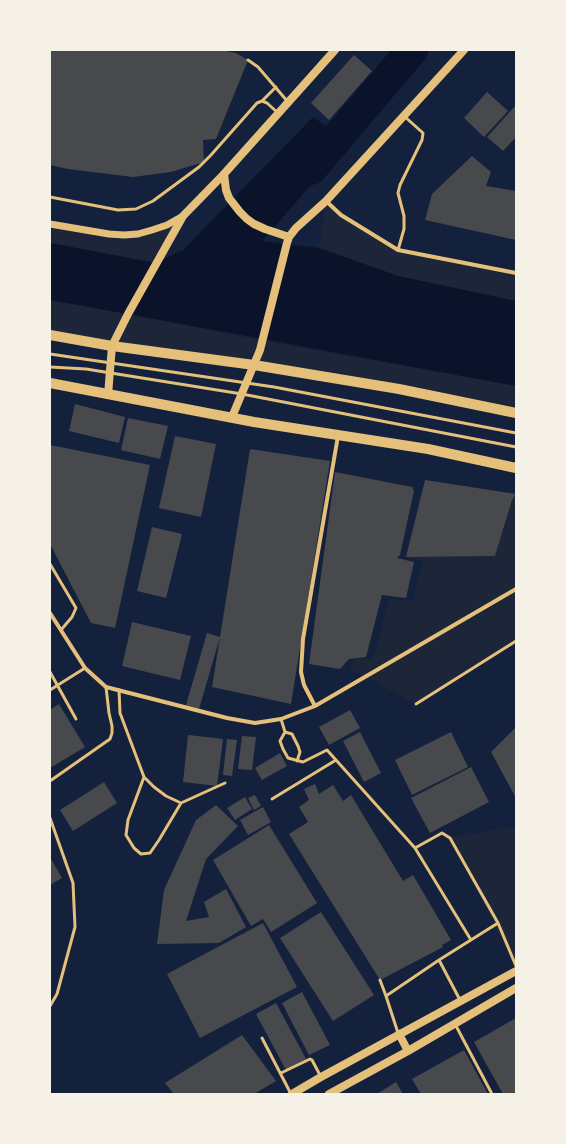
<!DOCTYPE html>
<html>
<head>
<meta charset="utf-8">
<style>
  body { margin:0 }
  #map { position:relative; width:566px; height:1144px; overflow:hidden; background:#14213d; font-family:Roboto,sans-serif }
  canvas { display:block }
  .frame { position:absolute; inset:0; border:51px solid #f6f1e7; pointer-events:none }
</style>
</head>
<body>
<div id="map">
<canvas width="566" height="1144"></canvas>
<div class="frame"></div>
</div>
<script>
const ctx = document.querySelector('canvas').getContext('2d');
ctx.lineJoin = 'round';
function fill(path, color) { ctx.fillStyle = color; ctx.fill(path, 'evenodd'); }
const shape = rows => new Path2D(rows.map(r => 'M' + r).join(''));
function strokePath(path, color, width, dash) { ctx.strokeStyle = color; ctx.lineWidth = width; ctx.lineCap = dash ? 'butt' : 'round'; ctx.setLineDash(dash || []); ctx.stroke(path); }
fill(shape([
  [326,201,398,250,516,273,516,301,398,276,319,248],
  [183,216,156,263,50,243,50,224,109,234,138,234],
  [50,300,128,314,264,341,516,386,516,413,50,335],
  [516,494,516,641,416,704,349,668,358,658,373,659,390,599,413,601,423,561,406,557,495,556,512,500],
  [516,826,516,967,450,838]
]), '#1d2539');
fill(shape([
  [313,117,349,142,262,241,319,248,398,276,516,301,516,386,128,314,50,300,50,243,156,263,183,250]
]), '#0b132b');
strokePath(shape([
  [311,169,412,50]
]), '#0b132b', 32);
fill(shape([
  [50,50,221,50,236,53,248,60,216,139,203,140,204,162,171,172,133,177,68,169,50,165],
  [354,55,372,71,329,120,311,103],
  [487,92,508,111,484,137,464,118],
  [515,106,516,137,503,151,487,137],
  [472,156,491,172,486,186,516,191,516,240,425,220,432,194],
  [75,404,125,417,119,443,69,431],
  [128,418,168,426,160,459,121,450],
  [175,436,216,444,201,517,159,508],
  [50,445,150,465,115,628,91,623,50,544],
  [250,449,330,461,291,704,212,687],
  [335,472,412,487,414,491,400,555,397,558,414,562,406,598,382,595,366,657,349,659,340,669,309,664],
  [425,480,516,494,512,500,495,556,406,557],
  [152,527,182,534,166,598,137,591],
  [132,622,191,636,180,680,122,666],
  [207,633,220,637,199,709,186,705],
  [59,704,85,747,50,768,50,710],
  [350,710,360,728,329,745,319,727],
  [516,727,516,798,491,752],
  [360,732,381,773,364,782,343,741],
  [451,732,468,767,412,795,395,760],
  [188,735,223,739,217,786,183,782],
  [242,736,256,737,252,770,238,769],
  [227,739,237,740,232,776,223,775],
  [280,753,287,766,262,780,255,768],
  [471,767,489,802,430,833,411,798],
  [104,782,117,803,73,831,60,810],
  [315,784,319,794,333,785,343,801,351,795,403,881,413,875,451,940,442,945,443,947,380,980,289,834,308,822,299,807,309,800,304,789],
  [255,795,261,806,254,810,248,798],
  [245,797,252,809,235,820,227,808],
  [216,805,238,826,206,859,186,921,209,917,204,902,226,889,246,927,219,943,157,944,164,890,196,820],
  [263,807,271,822,248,835,240,820],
  [269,825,317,903,271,932,263,919,251,926,213,860],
  [50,857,62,878,50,885],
  [321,912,374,995,333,1021,280,938],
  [263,923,297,987,200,1038,167,974],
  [302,992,330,1045,309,1055,282,1003],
  [276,1003,306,1059,286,1070,256,1014],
  [516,1018,516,1094,503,1094,474,1042],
  [242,1035,276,1081,254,1094,174,1094,165,1083],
  [464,1050,488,1094,421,1094,412,1079],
  [396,1082,403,1094,377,1094]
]), '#48494c');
strokePath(shape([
  [248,60,258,67,288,102],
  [262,101,267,103,278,113],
  [50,197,118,210,136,209,153,201,199,167,211,155,257,103,262,101,276,87],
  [398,250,404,229,404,216,398,193,400,185,422,140,423,133,404,116],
  [50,354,274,387,516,433],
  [50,367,86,369,242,394,516,447],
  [50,564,76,608,72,617,61,630],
  [50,672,76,719],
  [50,690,85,668],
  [119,690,120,713,144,777,154,787,166,796,181,803,159,840,150,853,141,854,134,848,126,835,128,820,144,777],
  [416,704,516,641],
  [281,719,285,732],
  [285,732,280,741,283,749,288,758,303,762,327,750,415,848,471,940],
  [285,732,292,734,298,746,300,752,297,761],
  [50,781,110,739,112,733,112,726,109,713,106,687],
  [272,799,336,760],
  [181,803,225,783],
  [50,818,73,883,75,927,57,994,50,1006],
  [415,848,442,833,450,838,498,923,516,966],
  [439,960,460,1000],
  [380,980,386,996],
  [455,1024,492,1094],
  [398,1033,386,996,439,960,498,923],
  [262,1038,291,1094],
  [281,1073,310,1059,312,1060,321,1077]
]), '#e5c07b', 3);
strokePath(shape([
  [326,201,341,215,398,250,516,273],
  [50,613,85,668,106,687,227,718,255,723,281,719,315,706,516,589],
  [315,706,304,685,301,672,303,639,338,436]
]), '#e5c07b', 4);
strokePath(shape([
  [50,224,109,234,124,235,138,234,152,230,167,225,183,216]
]), '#e5c07b', 7);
strokePath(shape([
  [224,174,226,190,229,198,240,212,247,219,254,224,265,229,289,237],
  [108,395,112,346,128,314,183,216,224,174,335,50],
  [232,417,260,350,287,243,289,237,296,228,326,201,464,50],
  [399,1034,408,1051],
  [292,1094,321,1077,516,971],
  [329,1094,408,1051,516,988]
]), '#e5c07b', 8);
strokePath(shape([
  [50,335,112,346,254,365,399,389,516,413],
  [50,383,254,422,428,449,516,468]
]), '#e5c07b', 10);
</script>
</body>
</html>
